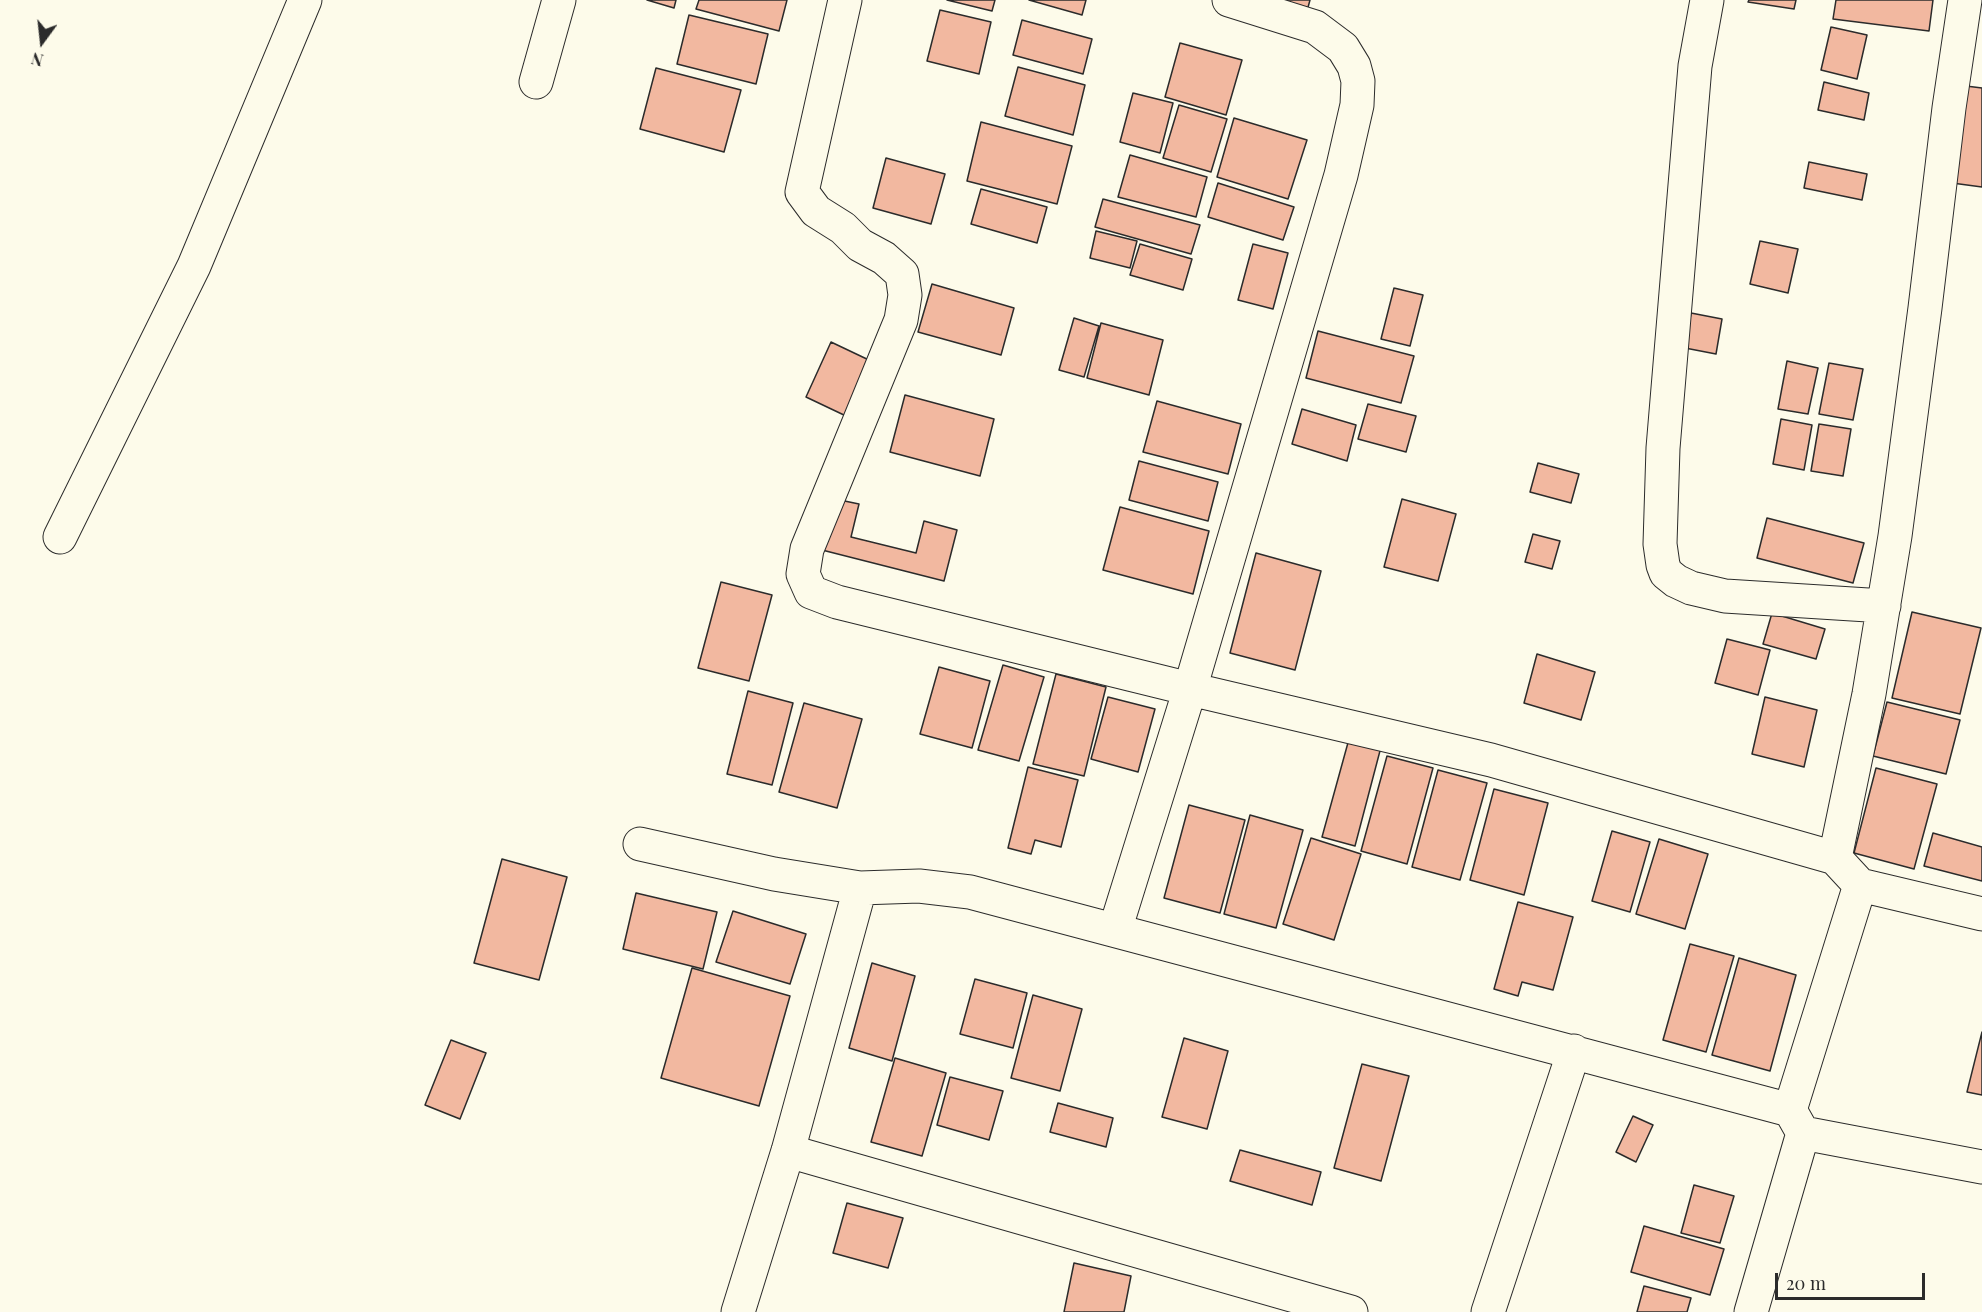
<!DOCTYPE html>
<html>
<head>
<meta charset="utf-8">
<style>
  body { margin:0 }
  #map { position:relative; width:1982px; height:1312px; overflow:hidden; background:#fdfbea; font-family:"Playfair Display",serif }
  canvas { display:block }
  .north { position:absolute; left:12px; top:12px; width:60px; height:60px; -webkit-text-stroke:4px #fdfbea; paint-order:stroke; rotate:195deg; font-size:16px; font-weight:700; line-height:24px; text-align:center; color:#2b2b2b }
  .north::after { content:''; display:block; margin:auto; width:21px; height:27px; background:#2b2b2b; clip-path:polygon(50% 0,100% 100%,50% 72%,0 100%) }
  .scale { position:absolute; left:1775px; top:1273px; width:150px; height:27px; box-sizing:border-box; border:3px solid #2b2b2b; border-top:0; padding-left:8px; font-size:18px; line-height:21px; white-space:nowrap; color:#2b2b2b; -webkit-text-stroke:4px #fdfbea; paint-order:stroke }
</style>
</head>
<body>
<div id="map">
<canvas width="1982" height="1312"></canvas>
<div class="north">N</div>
<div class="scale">20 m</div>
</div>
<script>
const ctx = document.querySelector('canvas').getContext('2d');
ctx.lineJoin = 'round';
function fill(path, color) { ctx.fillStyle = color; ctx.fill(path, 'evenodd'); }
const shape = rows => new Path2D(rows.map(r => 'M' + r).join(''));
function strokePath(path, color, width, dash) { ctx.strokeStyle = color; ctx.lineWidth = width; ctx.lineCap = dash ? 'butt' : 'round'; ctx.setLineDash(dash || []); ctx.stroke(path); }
const building = shape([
  [647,0,676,0,674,8,647,0],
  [699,0,787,0,779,31,696,9,699,0],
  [947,0,995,0,992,11,947,0],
  [1029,0,1086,0,1082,15,1029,0],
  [1267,0,1310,0,1307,11,1267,0],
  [1749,0,1796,0,1794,9,1748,2,1749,0],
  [1836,0,1933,0,1929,31,1833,19,1836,0],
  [940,10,991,22,979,74,927,61,940,10],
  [689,15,768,34,756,84,677,64,689,15],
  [1022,20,1092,39,1083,74,1013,55,1022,20],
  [1831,27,1867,35,1857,79,1821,70,1831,27],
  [1180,43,1242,60,1226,115,1165,97,1180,43],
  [1018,67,1085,85,1073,135,1005,116,1018,67],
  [656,68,741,90,724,152,640,129,656,68],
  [1824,82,1869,93,1864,120,1818,110,1824,82],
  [1966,86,1982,88,1982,187,1952,183,1966,86],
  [1133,93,1173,103,1160,153,1120,142,1133,93],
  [1179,105,1227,119,1211,172,1163,158,1179,105],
  [1234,118,1307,140,1288,199,1217,177,1234,118],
  [981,122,1072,146,1057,204,967,181,981,122],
  [1130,155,1207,177,1196,217,1118,197,1130,155],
  [886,158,945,174,931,224,873,208,886,158],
  [1809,162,1867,174,1862,200,1804,188,1809,162],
  [1218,183,1294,207,1283,240,1208,217,1218,183],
  [981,189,1047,207,1037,243,971,224,981,189],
  [1103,199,1200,225,1191,254,1095,227,1103,199],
  [1096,231,1137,241,1130,268,1090,258,1096,231],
  [1760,241,1798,249,1788,293,1750,284,1760,241],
  [1140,244,1192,259,1183,290,1130,275,1140,244],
  [1253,244,1288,253,1273,309,1238,300,1253,244],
  [932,284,1014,308,1001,355,918,332,932,284],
  [1394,288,1423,295,1410,346,1381,339,1394,288],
  [1691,313,1722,319,1716,354,1685,348,1691,313],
  [1074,318,1099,326,1084,377,1059,370,1074,318],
  [1101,323,1163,340,1149,395,1087,378,1101,323],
  [1318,331,1414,356,1401,403,1306,378,1318,331],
  [831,342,871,361,846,416,806,397,831,342],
  [1787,361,1818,368,1808,414,1778,409,1787,361],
  [1829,363,1863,369,1853,420,1819,414,1829,363],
  [905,395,994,419,980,476,890,452,905,395],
  [1157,401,1241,424,1228,474,1143,452,1157,401],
  [1368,404,1416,416,1406,452,1358,439,1368,404],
  [1302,409,1356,425,1347,461,1292,444,1302,409],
  [1781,419,1812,425,1804,470,1773,464,1781,419],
  [1819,424,1851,429,1843,476,1811,471,1819,424],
  [1139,461,1218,482,1208,521,1129,500,1139,461],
  [1538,463,1579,474,1571,503,1530,492,1538,463],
  [835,499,859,504,851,537,916,553,924,521,957,530,944,581,822,550,835,499],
  [1402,499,1456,514,1438,581,1384,567,1402,499],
  [1120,507,1209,531,1193,594,1103,570,1120,507],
  [1767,518,1864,543,1853,583,1757,558,1767,518],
  [1533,534,1560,541,1552,569,1525,562,1533,534],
  [1256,553,1321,571,1295,670,1230,653,1256,553],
  [721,582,772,595,749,681,698,668,721,582],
  [1912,612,1981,628,1960,714,1892,698,1912,612],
  [1772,613,1825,629,1816,659,1763,644,1772,613],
  [1727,639,1770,650,1758,695,1715,683,1727,639],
  [1537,654,1595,672,1581,720,1524,703,1537,654],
  [1003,665,1044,677,1019,761,978,750,1003,665],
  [939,667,990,681,972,748,920,734,939,667],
  [1056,674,1106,687,1084,776,1033,764,1056,674],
  [748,691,793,703,772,785,727,774,748,691],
  [1108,697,1155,709,1138,772,1091,759,1108,697],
  [1765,697,1817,710,1804,767,1752,754,1765,697],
  [1887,702,1960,720,1946,774,1873,756,1887,702],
  [804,703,862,719,837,808,779,792,804,703],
  [1349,739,1381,747,1355,846,1322,837,1349,739],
  [1387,756,1433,768,1407,864,1361,851,1387,756],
  [1028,767,1078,780,1061,847,1035,840,1031,854,1008,848,1028,767],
  [1876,768,1937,784,1914,869,1854,853,1876,768],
  [1438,770,1487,783,1460,880,1412,867,1438,770],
  [1494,789,1548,803,1524,895,1470,880,1494,789],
  [1189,805,1245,820,1220,913,1164,898,1189,805],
  [1250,815,1303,830,1276,928,1224,914,1250,815],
  [1612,831,1650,842,1630,912,1592,901,1612,831],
  [1933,833,1982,847,1982,881,1924,866,1933,833],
  [1311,838,1361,854,1334,940,1283,924,1311,838],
  [1659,839,1708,854,1685,929,1636,914,1659,839],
  [502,859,567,877,539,980,474,963,502,859],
  [636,893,717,912,703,969,623,949,636,893],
  [1518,902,1573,917,1553,990,1522,982,1518,996,1494,989,1518,902],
  [733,911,806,934,790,984,716,962,733,911],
  [1690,944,1734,956,1706,1052,1663,1040,1690,944],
  [1739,958,1796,975,1770,1071,1712,1055,1739,958],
  [872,963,915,976,892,1061,849,1048,872,963],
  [692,968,790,996,759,1106,661,1078,692,968],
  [975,979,1027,993,1013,1048,960,1034,975,979],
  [1033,995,1082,1009,1060,1091,1011,1078,1033,995],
  [1982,1032,1982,1095,1967,1092,1982,1032],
  [1184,1038,1228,1051,1207,1129,1162,1117,1184,1038],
  [451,1040,486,1053,460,1119,425,1105,451,1040],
  [895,1058,946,1073,922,1156,871,1142,895,1058],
  [1362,1064,1409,1076,1381,1181,1334,1168,1362,1064],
  [950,1077,1003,1091,989,1140,937,1125,950,1077],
  [1058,1103,1113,1118,1106,1147,1050,1132,1058,1103],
  [1633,1116,1653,1125,1636,1162,1616,1152,1633,1116],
  [1240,1150,1321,1172,1312,1205,1230,1181,1240,1150],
  [1694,1185,1734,1196,1720,1243,1681,1233,1694,1185],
  [847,1203,903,1218,888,1268,833,1253,847,1203],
  [1644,1226,1724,1249,1710,1295,1631,1272,1644,1226],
  [1074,1263,1131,1276,1124,1312,1064,1312,1074,1263],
  [1644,1286,1691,1298,1687,1312,1637,1312,1644,1286]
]);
fill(building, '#f2b8a0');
strokePath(building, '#2b2b2b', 1.5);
const minor = shape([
  [845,0,802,192,816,211,843,228,860,245,884,258,902,274,905,295,901,320,807,549,803,574,811,592,837,602,1190,689,1115,930],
  [1229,0,1315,27,1343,48,1354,66,1358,81,1357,105,1341,175,1190,689,1491,760,1835,858,1860,885,1982,914],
  [1707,0,1695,66,1663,448,1660,544,1663,565,1666,573,1676,581,1691,588,1725,596,1884,606],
  [536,82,559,0],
  [60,537,194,266,305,0],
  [640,844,774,874,860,888,919,886,970,892,1790,1110,1803,1133,1982,1167],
  [1835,858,1869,694,1895,536,1925,308,1949,108,1965,0],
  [1790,1110,1860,885],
  [788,1151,1351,1312],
  [738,1312,788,1151,860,888],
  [1488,1312,1574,1051],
  [1751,1312,1803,1133]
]);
strokePath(minor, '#2b2b2b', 35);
strokePath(minor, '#fdfbea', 33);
</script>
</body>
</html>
